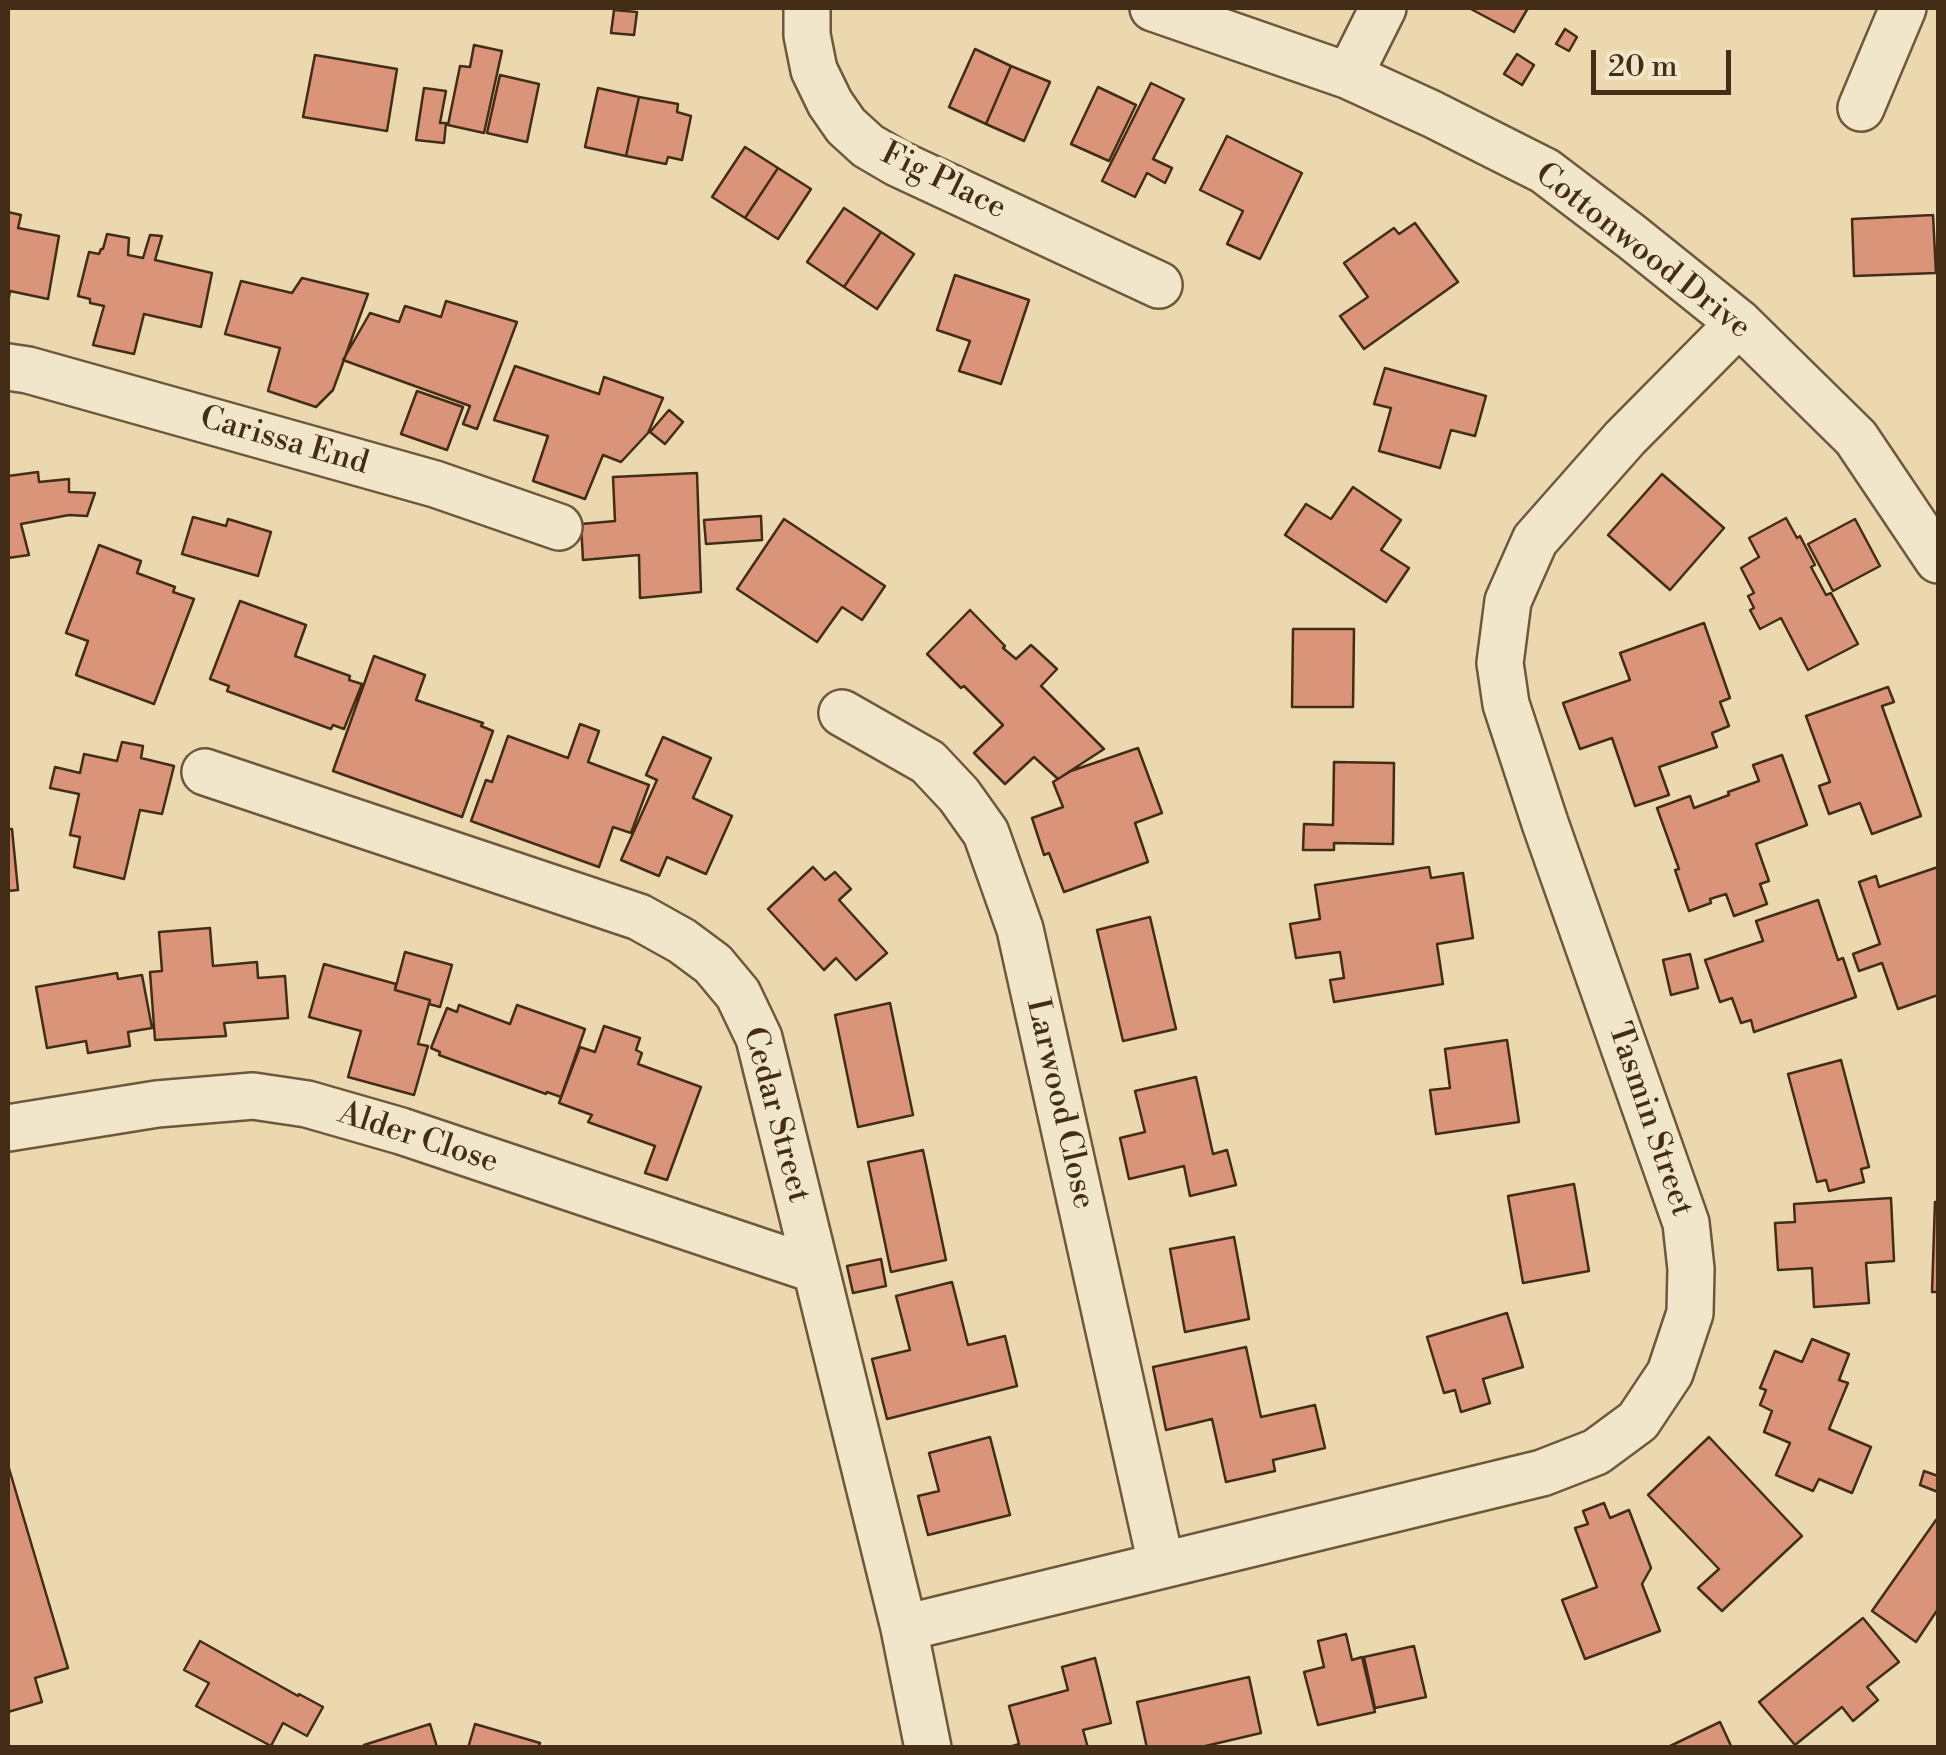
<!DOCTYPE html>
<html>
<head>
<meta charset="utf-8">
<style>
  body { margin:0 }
  #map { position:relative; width:1946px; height:1755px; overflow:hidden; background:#ebd8ae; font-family:"Libre Bodoni",serif }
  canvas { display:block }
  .frame { position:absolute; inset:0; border:10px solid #442d16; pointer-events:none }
  .scale { position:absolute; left:1591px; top:50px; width:140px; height:45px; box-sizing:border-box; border:5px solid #442d16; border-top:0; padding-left:12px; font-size:30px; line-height:35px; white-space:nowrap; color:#442d16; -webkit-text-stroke:8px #f2e6ca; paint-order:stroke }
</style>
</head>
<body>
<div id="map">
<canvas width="1946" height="1755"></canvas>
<div class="frame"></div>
<div class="scale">20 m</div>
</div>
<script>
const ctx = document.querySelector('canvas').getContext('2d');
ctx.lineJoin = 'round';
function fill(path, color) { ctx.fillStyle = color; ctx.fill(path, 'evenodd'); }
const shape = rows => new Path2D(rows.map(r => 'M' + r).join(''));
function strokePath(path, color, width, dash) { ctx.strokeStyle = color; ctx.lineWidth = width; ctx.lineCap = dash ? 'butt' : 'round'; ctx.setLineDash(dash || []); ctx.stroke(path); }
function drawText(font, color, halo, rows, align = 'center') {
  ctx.font = font + ' "Libre Bodoni",serif'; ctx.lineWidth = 10; ctx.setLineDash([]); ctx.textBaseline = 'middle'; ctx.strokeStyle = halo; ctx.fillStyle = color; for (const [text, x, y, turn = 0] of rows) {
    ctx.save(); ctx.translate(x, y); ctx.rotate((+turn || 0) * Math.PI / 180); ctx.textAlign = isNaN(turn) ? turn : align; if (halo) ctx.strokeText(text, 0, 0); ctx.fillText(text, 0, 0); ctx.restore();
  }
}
const building = shape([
  [1469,8,1528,8,1514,32,1469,8],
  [614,10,637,12,634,35,611,33,614,10],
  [1565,29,1577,37,1569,51,1556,44,1565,29],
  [474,45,502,51,484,133,448,125,460,66,470,67,474,45],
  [975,49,1011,66,986,124,949,107,975,49],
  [1517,54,1534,65,1522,85,1504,74,1517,54],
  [315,55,397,69,387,131,303,117,315,55],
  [1011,66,1050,82,1024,141,986,124,1011,66],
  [500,75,539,84,527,142,487,133,500,75],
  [1151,83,1184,99,1153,159,1172,168,1165,183,1147,173,1135,197,1102,181,1151,83],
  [1098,87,1136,105,1109,161,1071,144,1098,87],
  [424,88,446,91,440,123,446,123,444,143,416,140,424,88],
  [598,88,639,97,626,156,585,147,598,88],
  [639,97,678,104,677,112,691,116,682,160,668,157,666,164,626,156,639,97],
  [1227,136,1302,173,1260,259,1227,244,1243,211,1200,190,1227,136],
  [745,147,778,168,745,218,712,197,745,147],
  [778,168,811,189,778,239,745,218,778,168],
  [844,208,881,232,844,287,807,262,844,208],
  [8,212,21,215,18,228,59,236,48,299,10,291,8,303,8,212],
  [1933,215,1936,273,1854,276,1852,219,1933,215],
  [1415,223,1458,282,1364,349,1340,316,1368,297,1344,263,1394,228,1399,234,1415,223],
  [881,232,914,254,877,309,844,287,881,232],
  [107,234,129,238,128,255,143,258,150,235,162,236,155,260,212,273,201,327,144,314,134,354,93,345,104,306,90,303,90,299,78,296,89,252,99,254,101,249,103,249,107,234],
  [955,275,1029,300,1001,384,959,371,970,341,937,330,955,275],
  [302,278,368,294,333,390,316,407,268,391,280,348,225,334,241,281,292,293,302,278],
  [446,301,517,322,477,429,463,424,470,406,343,360,370,313,399,322,405,306,441,317,446,301],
  [515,366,599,394,604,377,663,398,648,433,621,462,603,455,585,499,533,481,548,436,494,420,515,366],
  [1385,368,1486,396,1475,436,1451,430,1440,468,1379,451,1391,408,1374,404,1385,368],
  [417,391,463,407,447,450,401,434,417,391],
  [669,410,683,422,665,444,650,432,669,410],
  [38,472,39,482,69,479,69,492,95,493,87,516,69,515,21,524,29,555,8,558,8,476,38,472],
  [697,473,701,592,640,598,639,555,583,560,581,524,615,521,613,477,697,473],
  [1662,474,1724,528,1670,590,1608,535,1662,474],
  [1353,487,1401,520,1381,550,1409,568,1386,602,1285,535,1306,504,1331,519,1353,487],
  [761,516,762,540,706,544,704,520,761,516],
  [193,517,226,526,228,519,271,532,258,576,182,554,193,517],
  [1786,518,1797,538,1800,536,1815,565,1811,567,1826,595,1831,593,1858,644,1808,670,1781,618,1760,629,1750,610,1754,608,1748,596,1754,593,1741,568,1759,557,1749,538,1786,518],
  [784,519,885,586,862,620,842,607,817,642,737,589,784,519],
  [1855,519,1880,566,1833,591,1808,544,1855,519],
  [99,545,141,561,137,573,175,587,173,592,194,599,154,704,76,675,88,641,66,633,99,545],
  [240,601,306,625,295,656,350,676,349,680,362,684,344,729,333,725,331,729,227,691,229,686,210,679,240,601],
  [970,610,1005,646,1003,648,1016,659,1031,645,1057,669,1041,686,1104,749,1058,779,1034,757,1005,784,974,753,1003,725,964,686,961,688,927,654,970,610],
  [1704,623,1730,698,1720,702,1729,726,1712,733,1717,747,1659,767,1669,795,1635,806,1612,738,1580,749,1563,703,1630,680,1620,653,1704,623],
  [1293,629,1354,629,1353,707,1292,707,1293,629],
  [374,656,425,675,416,700,483,723,481,726,493,731,462,817,333,771,374,656],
  [1888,687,1894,702,1882,706,1921,816,1872,834,1860,803,1829,814,1819,786,1830,782,1806,716,1888,687],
  [580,724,599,731,588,762,649,785,631,833,613,827,599,867,471,821,486,780,492,782,508,736,568,758,580,724],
  [663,737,711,758,693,798,732,816,706,874,667,857,659,876,621,860,657,780,646,775,663,737],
  [122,742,143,746,141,758,174,766,162,814,140,810,124,879,74,867,80,837,70,835,79,794,50,788,55,767,80,773,84,754,117,761,122,742],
  [1138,748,1162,813,1135,823,1148,862,1064,892,1049,853,1044,855,1032,818,1063,807,1053,782,1071,771,1138,748],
  [1782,755,1807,825,1756,844,1769,881,1760,884,1767,904,1734,916,1726,894,1710,899,1711,903,1689,911,1675,870,1679,869,1657,808,1690,796,1694,808,1729,795,1728,792,1759,781,1753,765,1782,755],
  [1334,762,1394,763,1393,844,1334,843,1334,850,1303,850,1304,824,1333,825,1334,762],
  [8,829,12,829,18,890,8,891,8,829],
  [813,867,825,880,835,872,851,889,839,900,887,953,856,980,836,958,824,970,768,909,813,867],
  [1429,867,1431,878,1463,873,1473,938,1437,944,1443,984,1334,1002,1330,980,1344,978,1340,952,1296,958,1290,924,1320,919,1315,885,1429,867],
  [1938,867,1938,995,1898,1009,1882,963,1859,971,1853,954,1880,944,1859,882,1876,876,1879,887,1938,867],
  [1818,900,1838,960,1843,958,1856,997,1754,1032,1751,1020,1741,1023,1732,998,1720,1002,1705,960,1763,941,1756,921,1818,900],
  [1150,917,1176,1029,1123,1041,1097,930,1150,917],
  [210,928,213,966,257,962,258,978,285,976,288,1018,224,1023,226,1036,155,1040,150,972,162,971,159,932,210,928],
  [405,952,452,965,440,1007,429,1004,430,1000,395,990,405,952],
  [1690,954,1698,988,1671,995,1663,960,1690,954],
  [324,964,396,984,395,990,430,1000,418,1044,428,1046,414,1095,348,1077,361,1031,309,1017,324,964],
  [117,973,118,979,142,975,152,1028,128,1032,130,1046,88,1053,86,1041,47,1048,36,987,117,973],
  [890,1003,913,1115,858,1127,835,1015,890,1003],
  [459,1005,510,1024,517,1005,585,1029,561,1097,547,1092,546,1094,439,1055,440,1052,431,1048,447,1008,457,1012,459,1005],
  [604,1026,640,1038,636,1050,642,1053,638,1064,701,1087,667,1180,645,1173,655,1146,588,1122,592,1115,559,1103,580,1047,595,1052,604,1026],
  [1507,1040,1519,1122,1436,1134,1430,1090,1450,1088,1445,1049,1507,1040],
  [1841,1060,1869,1167,1861,1169,1864,1182,1829,1191,1826,1180,1817,1182,1788,1074,1841,1060],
  [1196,1077,1213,1154,1227,1150,1236,1185,1190,1196,1184,1166,1129,1179,1120,1138,1145,1132,1135,1091,1196,1077],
  [923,1150,946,1260,891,1272,868,1162,923,1150],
  [1574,1184,1589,1271,1523,1283,1508,1196,1574,1184],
  [1891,1198,1894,1261,1866,1263,1869,1303,1814,1307,1812,1268,1778,1270,1775,1223,1795,1222,1794,1204,1891,1198],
  [1935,1202,1938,1202,1938,1292,1932,1292,1935,1202],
  [1234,1237,1249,1319,1185,1332,1170,1249,1234,1237],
  [881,1259,886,1286,853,1293,847,1266,881,1259],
  [952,1282,968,1345,1005,1336,1017,1386,887,1419,872,1359,910,1350,896,1296,952,1282],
  [1507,1313,1523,1367,1483,1379,1490,1403,1461,1412,1455,1390,1444,1393,1427,1337,1507,1313],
  [1812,1339,1849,1354,1839,1380,1848,1383,1829,1429,1871,1447,1852,1493,1819,1479,1813,1491,1776,1475,1790,1443,1764,1432,1772,1411,1760,1405,1766,1390,1760,1388,1775,1351,1802,1362,1812,1339],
  [1246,1347,1261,1417,1315,1405,1325,1448,1273,1460,1275,1471,1226,1482,1212,1419,1166,1430,1153,1367,1246,1347],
  [990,1437,1010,1515,928,1535,918,1496,939,1491,929,1453,990,1437],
  [1709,1437,1802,1536,1722,1611,1698,1588,1719,1569,1648,1495,1709,1437],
  [8,1465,68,1668,35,1678,42,1702,8,1712,8,1465],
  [1924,1471,1938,1476,1938,1492,1920,1485,1924,1471],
  [1604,1503,1610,1518,1629,1510,1651,1568,1642,1584,1660,1631,1585,1659,1562,1600,1597,1587,1575,1528,1588,1524,1583,1511,1604,1503],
  [1936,1520,1938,1522,1938,1609,1916,1642,1872,1611,1936,1520],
  [1863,1618,1899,1662,1867,1687,1878,1700,1853,1721,1842,1707,1795,1745,1759,1702,1863,1618],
  [1346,1634,1352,1660,1362,1657,1375,1712,1318,1725,1304,1672,1324,1667,1318,1641,1346,1634],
  [200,1641,298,1696,299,1694,323,1707,307,1736,283,1723,271,1746,196,1706,209,1683,184,1670,200,1641],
  [1414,1646,1426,1697,1375,1708,1364,1657,1414,1646],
  [1095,1658,1111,1723,1083,1730,1088,1748,1006,1748,1019,1744,1009,1706,1068,1690,1062,1667,1095,1658],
  [1249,1677,1261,1733,1197,1748,1147,1748,1137,1702,1249,1677],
  [1720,1722,1732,1748,1666,1748,1720,1722],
  [430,1724,437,1747,365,1748,364,1745,430,1724],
  [475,1724,540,1743,538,1748,468,1748,475,1724]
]);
fill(building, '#d99479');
strokePath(building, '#442d16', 2.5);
const minor = shape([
  [807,8,807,35,814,70,830,103,846,126,868,146,897,163,1159,285],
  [1153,8,1349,76,1432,114,1545,171,1632,237,1739,323,1856,438,1938,560],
  [1349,76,1383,8],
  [1861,108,1903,8],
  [8,367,28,370,435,484,559,527],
  [842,713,928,762,959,795,986,833,1020,929,1161,1564],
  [205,772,639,917,682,941,713,964,738,994,759,1038,904,1628,928,1748],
  [8,1128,157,1104,253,1096,307,1104,401,1131,816,1270],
  [904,1628,1542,1473,1596,1452,1638,1421,1670,1373,1690,1313,1691,1269,1686,1223,1545,823,1506,704,1500,663,1508,601,1535,540,1625,438,1739,323]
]);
strokePath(minor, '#6e583c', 50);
strokePath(minor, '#f2e6ca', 45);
drawText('32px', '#442d16', '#f2e6ca', [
  ["Fig Place",943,182,26],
  ["Cottonwood Drive",1642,252,38],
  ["Carissa End",284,442,16],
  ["Larwood Close",1059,1104,77],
  ["Cedar Street",775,1115,75],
  ["Tasmin Street",1649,1120,71],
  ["Alder Close",418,1139,18]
]);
</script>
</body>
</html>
